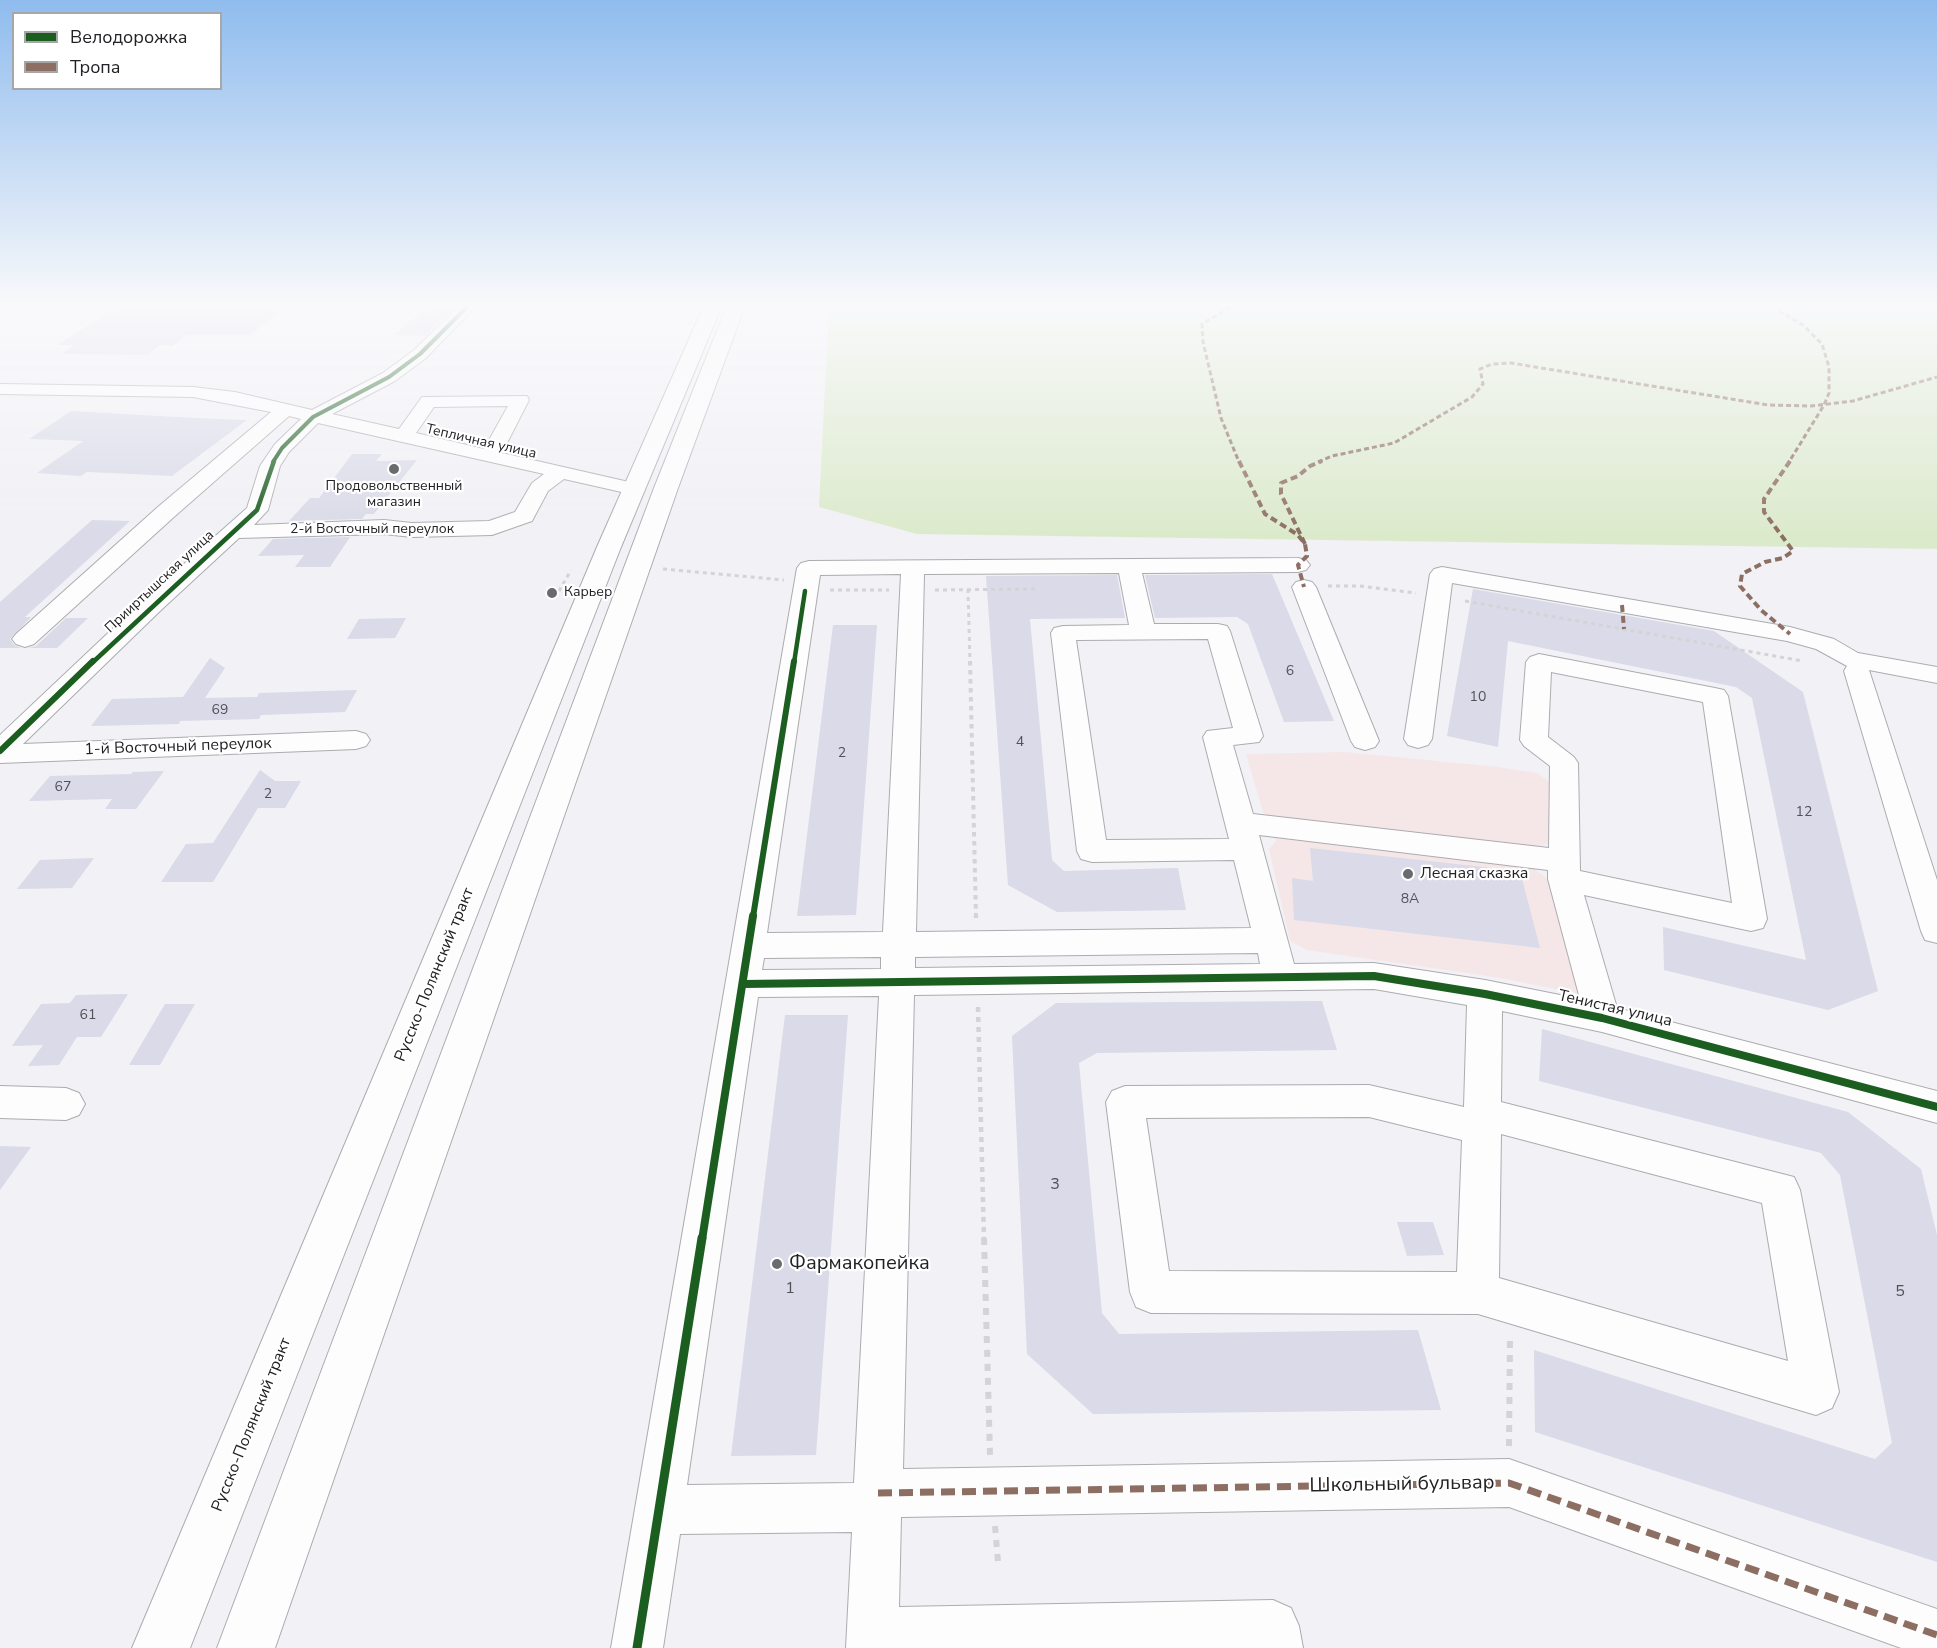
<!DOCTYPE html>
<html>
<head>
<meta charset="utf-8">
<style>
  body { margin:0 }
  #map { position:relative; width:1937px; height:1648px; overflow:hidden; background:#f1f1f6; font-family:"Nunito Sans",sans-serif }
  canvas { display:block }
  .legend { position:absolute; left:12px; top:12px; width:210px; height:78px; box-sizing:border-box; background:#fff; border:2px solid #a7a7a8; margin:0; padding:8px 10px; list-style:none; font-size:18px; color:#222226 }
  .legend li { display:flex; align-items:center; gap:12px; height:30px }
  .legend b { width:30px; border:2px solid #a7a7a8 }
</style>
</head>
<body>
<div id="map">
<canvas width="1937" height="1648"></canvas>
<ul class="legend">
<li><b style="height:8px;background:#1b5e20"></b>Велодорожка</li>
<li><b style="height:8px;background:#8d6e63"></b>Тропа</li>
</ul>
</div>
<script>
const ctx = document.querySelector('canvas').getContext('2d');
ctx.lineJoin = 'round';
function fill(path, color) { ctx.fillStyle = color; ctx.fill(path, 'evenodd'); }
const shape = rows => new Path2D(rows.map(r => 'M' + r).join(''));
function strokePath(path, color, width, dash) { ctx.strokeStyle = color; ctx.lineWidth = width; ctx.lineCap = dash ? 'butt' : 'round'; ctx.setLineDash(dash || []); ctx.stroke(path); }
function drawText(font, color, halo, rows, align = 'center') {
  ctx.font = font + ' "Nunito Sans",sans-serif'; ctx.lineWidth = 4.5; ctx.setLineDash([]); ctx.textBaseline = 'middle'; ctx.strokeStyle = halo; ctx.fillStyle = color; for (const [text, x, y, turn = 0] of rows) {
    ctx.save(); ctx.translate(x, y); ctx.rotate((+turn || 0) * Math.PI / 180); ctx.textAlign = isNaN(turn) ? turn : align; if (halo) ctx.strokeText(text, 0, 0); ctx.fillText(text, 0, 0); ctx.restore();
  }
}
fill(shape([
  [1345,752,1498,767,1537,773,1551,783,1552,843,1534,847,1534,869,1549,880,1580,994,1501,978,1307,950,1290,941,1269,849,1276,841,1271,818,1263,812,1246,754]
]), '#f5e7e7');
fill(shape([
  [829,303,1937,303,1937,549,917,534,819,507]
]), '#dceacc');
fill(shape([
  [122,303,290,303,250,335,187,335,173,346,160,345,147,355,62,354,74,345,58,345],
  [429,306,455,307,425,336,394,335],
  [71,411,197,418,247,420,172,476,87,472,81,476,37,473,83,441,29,439],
  [352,454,382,454,376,461,417,460,374,514,366,514,362,519,289,521,310,498,319,498],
  [92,520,130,521,25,617,31,617,10,639,14,645,21,648,0,648,0,602],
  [350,537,330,567,295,567,304,555,258,556,273,539],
  [1272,574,1334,721,1284,722,1248,624,1237,617,1155,618,1145,575],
  [1117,575,1125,618,1030,619,1052,860,1064,871,1178,868,1186,910,1057,912,1008,885,986,576],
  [1473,589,1714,631,1803,692,1878,991,1828,1010,1664,970,1663,927,1806,960,1752,698,1736,687,1508,641,1498,747,1447,736],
  [66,618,88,618,57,648,28,648,36,646],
  [406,618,395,638,347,639,359,619],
  [833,625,877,625,856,915,797,916],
  [210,658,225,668,205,698,257,697,259,693,357,690,345,712,261,715,259,719,180,721,179,724,91,726,112,699,183,697],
  [260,770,275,781,301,781,285,808,258,808,213,882,161,882,186,844,213,843],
  [164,771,136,809,105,809,112,799,29,801,50,776,131,774,133,772],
  [1310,848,1520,871,1540,948,1294,920,1292,878,1313,881],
  [94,858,72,888,17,889,40,860],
  [128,994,101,1037,77,1037,59,1065,28,1066,43,1045,12,1046,41,1004,70,1003,76,995],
  [1322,1001,1337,1050,1097,1053,1079,1063,1102,1313,1119,1334,1418,1330,1441,1410,1093,1414,1027,1354,1012,1036,1056,1003],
  [165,1004,195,1004,160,1065,129,1065],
  [785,1015,848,1015,816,1455,731,1456],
  [1542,1029,1848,1112,1921,1169,1937,1235,1937,1562,1535,1432,1534,1350,1875,1459,1892,1443,1840,1175,1821,1153,1539,1081],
  [0,1146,31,1147,0,1190],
  [1397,1222,1433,1222,1444,1255,1407,1256]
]), '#dadae8');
const minor = shape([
  [462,303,479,303,426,358,395,381,332,414,399,429,422,397,527,396,529,400,502,453,642,485,645,489,642,493,635,495,564,479,548,491,532,521,492,535,412,537,384,534,239,538,160,611,23,744,356,731,366,734,370,740,366,746,356,749,0,763,0,735,142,601,247,508,260,466,275,444,301,419,289,416,175,516,34,644,25,647,16,644,12,639,16,634,159,506,271,412,193,397,0,394,0,384,193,387,235,392,312,410,383,373,414,350,462,303],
  [508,406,484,449,416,433,434,407,508,406],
  [318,423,544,474,532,483,515,512,489,521,412,523,384,520,254,525,268,510,280,466,289,452,318,423],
  [1298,558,1306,560,1310,565,1306,570,1298,572,1142,573,1154,624,1218,624,1227,626,1230,631,1263,736,1259,742,1233,745,1253,814,1549,848,1550,766,1524,746,1520,740,1526,662,1530,657,1539,654,1715,688,1724,690,1728,696,1767,919,1763,928,1751,931,1584,895,1617,1008,1937,1091,1937,1123,1602,1032,1502,1011,1501,1102,1794,1177,1800,1190,1839,1392,1832,1408,1816,1415,1478,1314,1151,1313,1136,1307,1130,1292,1106,1102,1112,1091,1125,1086,1369,1085,1464,1107,1467,1005,1374,989,914,995,903,1469,1509,1459,1937,1609,1937,1648,1901,1648,1509,1507,901,1517,899,1607,1273,1600,1291,1608,1299,1626,1303,1648,846,1648,852,1532,680,1534,663,1648,611,1648,797,568,801,563,809,561,1298,558],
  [1119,573,1129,625,1063,626,1054,628,1051,633,1077,851,1081,859,1092,862,1234,860,1251,928,916,932,924,574,1119,573],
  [901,574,883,932,767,933,820,575,901,574],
  [1208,639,1233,728,1207,731,1203,737,1229,839,1106,840,1076,640,1208,639],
  [1551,672,1703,702,1732,903,1580,871,1578,763,1574,757,1548,737,1551,672],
  [1259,835,1548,870,1548,879,1580,999,1485,980,1374,963,1294,964,1259,835],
  [1258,953,1260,964,915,968,915,957,1258,953],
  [881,957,881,969,762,970,764,958,881,957],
  [879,996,854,1483,687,1485,758,997,879,996],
  [1369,1117,1462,1140,1457,1272,1169,1271,1146,1118,1369,1117],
  [1501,1134,1762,1203,1788,1361,1499,1278,1501,1134],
  [1442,567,1790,627,1834,639,1858,653,1937,667,1937,683,1869,670,1937,880,1937,943,1925,940,1921,931,1844,671,1847,666,1816,649,1787,641,1452,583,1432,739,1428,745,1418,748,1408,745,1404,739,1430,574,1434,569,1442,567],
  [1304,580,1312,582,1316,587,1379,741,1375,747,1365,750,1355,747,1351,741,1292,587,1296,582,1304,580],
  [0,1086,66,1088,79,1093,85,1104,79,1115,66,1120,0,1118,0,1086]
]);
const major = shape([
  [705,303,723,303,621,547,190,1648,132,1648,597,547,705,303],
  [728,303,746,303,678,488,275,1648,217,1648,654,488,728,303]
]);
strokePath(minor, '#acacb0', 2);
strokePath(major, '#acacb0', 2);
strokePath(shape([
  [663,569,784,580],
  [1328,586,1360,586,1416,593],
  [968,589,970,663],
  [830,590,889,590],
  [935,590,1039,589],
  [555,598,571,570],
  [1465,601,1803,661]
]), '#d4d4d6', 3, [4, 4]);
strokePath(shape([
  [970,661,976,917]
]), '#d4d4d6', 4, [4.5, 4.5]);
strokePath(shape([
  [976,916,976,918],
  [978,1007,984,1240]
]), '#d4d4d6', 4.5, [5, 5]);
strokePath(shape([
  [984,1238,990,1455],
  [1509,1446,1510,1337],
  [995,1526,998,1562]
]), '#d4d4d6', 6, [7, 7]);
fill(minor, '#fdfdfe');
fill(major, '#fdfdfe');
strokePath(shape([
  [1237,303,1202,324,1203,342,1221,418,1239,462],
  [1765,303,1803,325,1822,344,1829,367,1829,393,1824,405,1789,462],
  [1318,462,1332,456,1394,443,1472,397,1483,384,1480,369,1492,364,1511,363,1768,405,1811,406,1853,401,1937,377]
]), '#8d6e63', 3, [5, 3]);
strokePath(shape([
  [1239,461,1265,514,1298,535,1305,544,1307,556,1298,565,1304,587],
  [1790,461,1764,499,1764,512,1793,551,1783,558,1765,562,1742,574,1740,586,1761,610,1790,634],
  [1305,544,1281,494,1281,483,1298,476,1310,466,1322,461],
  [1622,605,1624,629]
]), '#8d6e63', 4, [7, 4]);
strokePath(shape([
  [878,1493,1509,1483,1937,1635]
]), '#8d6e63', 7, [14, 7]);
strokePath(shape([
  [273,462,282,448,313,417,389,377,420,354,471,303]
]), '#1b5e20', 4);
strokePath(shape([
  [92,663,257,510,274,461],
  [794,663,805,591]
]), '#1b5e20', 4.5);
strokePath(shape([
  [0,751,93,661],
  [753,917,794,661]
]), '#1b5e20', 6);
strokePath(shape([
  [743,984,1374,976,1485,994,1602,1018,1937,1107],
  [702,1240,753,916]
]), '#1b5e20', 8);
strokePath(shape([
  [637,1648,702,1238]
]), '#1b5e20', 9);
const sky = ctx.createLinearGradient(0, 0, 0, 534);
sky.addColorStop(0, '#8fbcee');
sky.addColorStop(0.57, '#f9f9fb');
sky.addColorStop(1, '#f9f9fb00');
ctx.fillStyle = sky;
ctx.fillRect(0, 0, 1937, 534);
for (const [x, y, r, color] of [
  [394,469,6,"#6a6a6f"],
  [552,593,6,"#6a6a6f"],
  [1408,874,6,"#6a6a6f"],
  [777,1264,6,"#6a6a6f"]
]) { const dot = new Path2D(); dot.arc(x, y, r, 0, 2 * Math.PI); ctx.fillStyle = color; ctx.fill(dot); strokePath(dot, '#fff', 2); }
drawText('14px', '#222226', '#fff', [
  ["Тепличная улица",481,442,13],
  ["2-й Восточный переулок",372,530],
  ["Прииртышская улица",160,582,-43]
]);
drawText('14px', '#222226', '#fff', [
  ["Продовольственный",394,487],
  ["магазин",394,503],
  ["Карьер",564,593,"left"]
]);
drawText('14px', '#515158', null, [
  ["6",1290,672],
  ["10",1478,698],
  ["69",220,711],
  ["4",1020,743],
  ["2",842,754],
  ["67",63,788],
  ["2",268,795],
  ["12",1804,813],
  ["8А",1410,900],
  ["61",88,1016]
]);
drawText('16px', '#222226', '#fff', [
  ["1-й Восточный переулок",178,747,-2],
  ["Русско-Полянский тракт",435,975,-68],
  ["Тенистая улица",1615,1009,13],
  ["Русско-Полянский тракт",252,1425,-68]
]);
drawText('16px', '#222226', '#fff', [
  ["Лесная сказка",1420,874]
], 'left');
drawText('16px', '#515158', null, [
  ["3",1055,1185],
  ["1",790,1289],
  ["5",1900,1292]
]);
drawText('20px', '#222226', '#fff', [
  ["Фармакопейка",789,1264]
], 'left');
drawText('20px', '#222226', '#fff', [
  ["Школьный бульвар",1402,1485,-1]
]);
</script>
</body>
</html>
